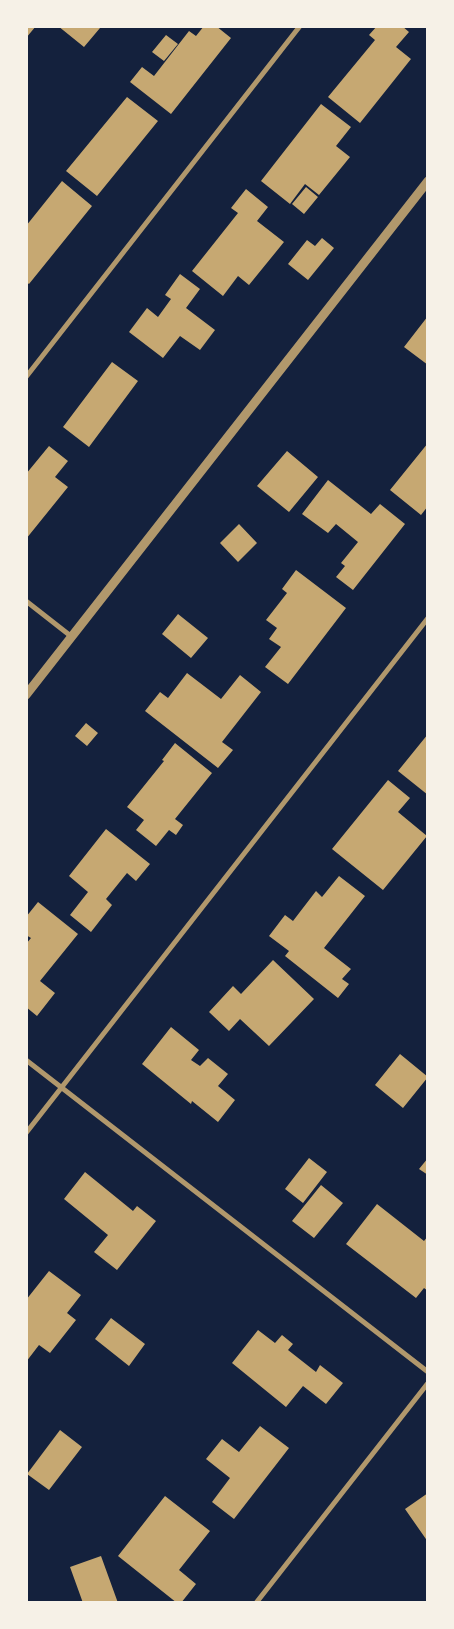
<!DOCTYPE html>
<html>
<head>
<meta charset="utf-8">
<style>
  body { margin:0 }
  #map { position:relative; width:454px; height:1629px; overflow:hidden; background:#14213d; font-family:"Fira Sans Condensed",sans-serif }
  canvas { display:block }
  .frame { position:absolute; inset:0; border:28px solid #f6f1e7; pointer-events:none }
</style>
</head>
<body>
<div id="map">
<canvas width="454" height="1629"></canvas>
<div class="frame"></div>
</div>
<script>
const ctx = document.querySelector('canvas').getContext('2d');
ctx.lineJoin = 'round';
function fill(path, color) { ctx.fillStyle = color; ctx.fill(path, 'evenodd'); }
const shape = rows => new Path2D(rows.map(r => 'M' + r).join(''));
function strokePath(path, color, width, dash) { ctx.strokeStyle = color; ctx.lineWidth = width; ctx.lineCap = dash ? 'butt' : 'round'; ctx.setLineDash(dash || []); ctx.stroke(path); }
fill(shape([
  [26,26,36,26,26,38],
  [58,26,98,26,100,28,84,47],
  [204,26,216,26,231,38,171,114,130,82,142,67,154,76,189,31,196,36],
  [377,26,402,26,409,32,396,47,411,59,360,123,328,97,375,40,369,35],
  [166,35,178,44,164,61,152,52],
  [127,97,158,121,97,196,66,171],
  [321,104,351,127,336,146,350,157,319,195,305,184,290,204,261,181],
  [62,181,92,206,29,284,26,282,26,226],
  [306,187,318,197,304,214,292,204],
  [246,189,268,207,257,221,284,242,249,285,238,276,223,296,192,271,238,213,231,208],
  [322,238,334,248,308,280,288,264,307,240,315,246],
  [180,274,200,289,186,308,215,330,200,350,180,336,163,358,129,332,147,308,158,317,171,299,165,295],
  [428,316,428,365,404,347],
  [112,362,138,381,89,447,63,427],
  [428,443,428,506,421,515,390,490],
  [49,446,68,461,55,477,68,487,26,539,26,474],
  [287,451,318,477,289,512,257,486],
  [328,480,371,514,380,504,405,524,353,590,336,577,345,566,341,563,358,542,336,524,328,533,302,514],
  [239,524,257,543,238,562,220,543],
  [296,570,346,608,288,684,265,667,281,647,269,639,277,628,266,620,287,593,282,589],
  [178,614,208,638,191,658,162,634],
  [187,673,221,699,240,675,261,692,222,742,233,750,218,768,145,711,160,692,168,698],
  [86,723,98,733,87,746,75,736],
  [428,734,428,795,398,771],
  [175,743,212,773,175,819,183,825,176,835,169,830,156,846,136,830,144,820,127,807,164,761,162,760],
  [388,780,410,798,398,812,427,836,383,890,332,849],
  [106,829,150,864,136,881,127,873,106,899,112,905,91,932,70,915,88,892,69,876],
  [339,876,365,896,324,948,351,969,342,979,349,984,338,998,285,956,289,951,269,936,285,915,293,921,316,891,322,897],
  [38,902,78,934,40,981,55,993,37,1016,26,1007,26,944,31,938,26,935,26,917],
  [273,960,314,999,269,1046,240,1019,229,1031,209,1012,233,986,241,994],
  [171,1027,199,1050,191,1060,200,1066,208,1058,228,1074,218,1086,235,1100,218,1122,192,1101,191,1104,142,1064],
  [400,1054,428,1077,403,1108,375,1085],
  [309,1158,327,1172,303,1203,285,1189],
  [428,1158,428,1175,419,1169],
  [85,1172,133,1211,137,1206,156,1221,117,1270,94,1252,108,1235,64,1199],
  [321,1185,343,1203,314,1238,292,1221],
  [377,1204,424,1241,428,1236,428,1291,424,1288,416,1298,346,1244],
  [49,1271,81,1295,67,1313,76,1320,50,1353,39,1345,26,1362,26,1300],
  [111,1318,145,1344,129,1366,95,1339],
  [258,1330,275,1343,282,1335,293,1344,288,1350,316,1372,320,1365,343,1383,326,1404,303,1386,286,1407,232,1363],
  [260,1426,289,1448,234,1519,212,1502,230,1478,206,1459,222,1439,239,1452],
  [60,1430,82,1447,49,1490,27,1474],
  [428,1493,428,1542,405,1509],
  [165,1496,210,1531,179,1570,196,1584,181,1603,177,1603,118,1556],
  [101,1556,118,1603,83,1603,70,1567]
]), '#c6a872');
strokePath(shape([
  [26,377,300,26],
  [26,601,72,637],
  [26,1060,428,1372],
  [26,1133,428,618],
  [256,1603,428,1383]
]), '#b1986c', 5);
strokePath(shape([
  [26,695,428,181]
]), '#b1986c', 9);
</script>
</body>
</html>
